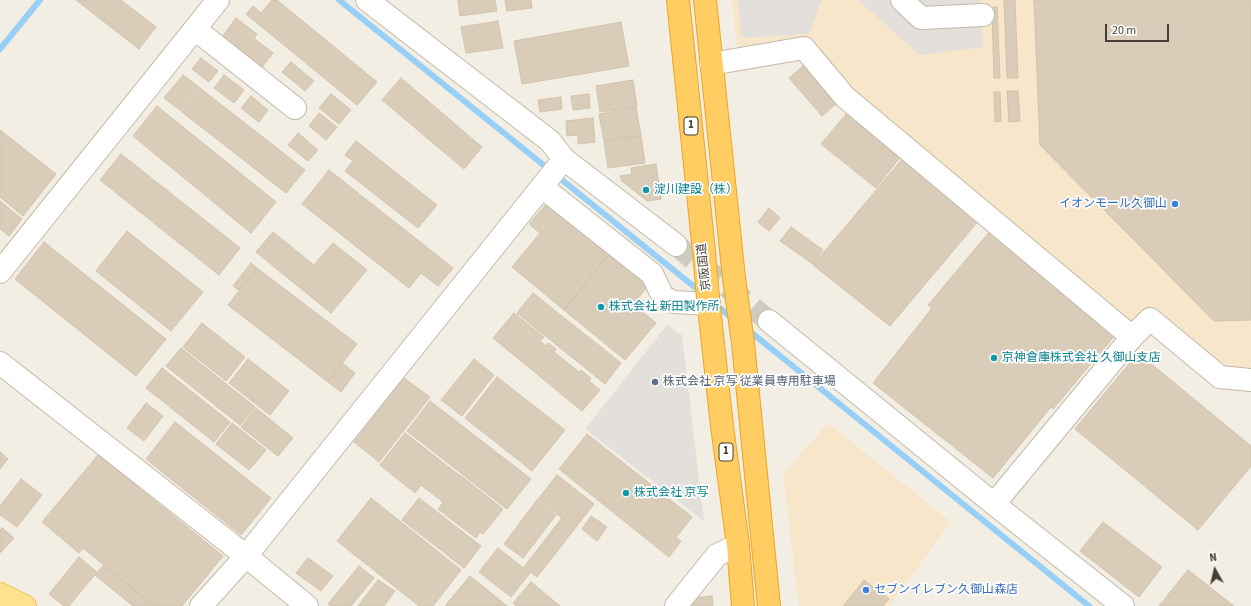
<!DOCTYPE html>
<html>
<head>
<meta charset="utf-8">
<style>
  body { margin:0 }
  #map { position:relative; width:1251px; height:606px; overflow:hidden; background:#f3eee3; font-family:"Source Sans 3",sans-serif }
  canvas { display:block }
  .north { position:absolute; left:1195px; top:550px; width:40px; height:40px; -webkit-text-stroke:3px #fff; paint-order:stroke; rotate:352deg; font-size:11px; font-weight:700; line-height:16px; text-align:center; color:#453e33 }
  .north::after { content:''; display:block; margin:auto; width:14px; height:18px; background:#453e33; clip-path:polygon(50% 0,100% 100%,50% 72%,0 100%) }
  .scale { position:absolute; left:1105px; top:24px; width:64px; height:18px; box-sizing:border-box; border:2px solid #453e33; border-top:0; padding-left:5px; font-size:12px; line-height:14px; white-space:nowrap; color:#453e33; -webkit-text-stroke:3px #fff; paint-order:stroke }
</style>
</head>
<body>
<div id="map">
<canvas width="1251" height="606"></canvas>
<div class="north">N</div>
<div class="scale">20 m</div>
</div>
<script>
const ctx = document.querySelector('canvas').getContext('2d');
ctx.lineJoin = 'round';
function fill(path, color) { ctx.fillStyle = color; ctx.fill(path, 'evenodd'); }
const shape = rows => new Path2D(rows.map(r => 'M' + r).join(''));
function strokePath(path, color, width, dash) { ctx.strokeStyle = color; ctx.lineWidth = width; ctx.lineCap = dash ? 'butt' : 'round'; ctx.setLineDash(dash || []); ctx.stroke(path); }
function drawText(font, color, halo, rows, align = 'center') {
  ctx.font = font + ' "Source Sans 3","Noto Sans JP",sans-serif'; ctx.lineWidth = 3.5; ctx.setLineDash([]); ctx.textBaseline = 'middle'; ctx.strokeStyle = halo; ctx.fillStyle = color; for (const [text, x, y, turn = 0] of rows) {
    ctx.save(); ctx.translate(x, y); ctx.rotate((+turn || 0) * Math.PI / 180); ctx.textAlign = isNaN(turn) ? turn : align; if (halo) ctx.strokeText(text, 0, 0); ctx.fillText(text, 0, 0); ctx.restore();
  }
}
fill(shape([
  [732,0,1251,0,1251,369,1245,370,1214,360,1152,305,1132,323,854,93,813,50,808,38,737,47],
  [828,423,951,522,889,606,799,606,783,474]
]), '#f8e6cb');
fill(shape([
  [738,0,822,0,809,34,741,38],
  [858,0,980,0,983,47,920,55],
  [667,325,682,335,704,521,585,429]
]), '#e3e0dc');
strokePath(shape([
  [339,0,702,293],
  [0,49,40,0],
  [714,303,733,319],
  [747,329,1089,606]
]), '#98cff7', 6);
const building = shape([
  [76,0,121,0,156,27,139,49,76,0],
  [272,0,277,0,377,82,357,105,246,14,253,6,261,13,272,0],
  [458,0,495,0,497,11,460,16,458,0],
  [505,0,531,0,532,8,507,11,505,0],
  [1004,0,1015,0,1018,78,1007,78,1004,0],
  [1034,0,1251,0,1251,320,1214,321,1040,145,1034,0],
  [997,7,1000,78,994,78,992,8,997,7],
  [236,18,257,34,243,53,222,37,236,18],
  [498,21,503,48,466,53,461,27,498,21],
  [621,22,629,66,522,84,514,41,621,22],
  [255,39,273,53,262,67,243,53,255,39],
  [201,58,218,71,209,82,192,69,201,58],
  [291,62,314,81,305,91,282,72,291,62],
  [803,66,836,104,822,116,789,78,803,66],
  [183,75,199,87,181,111,164,98,183,75],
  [224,75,244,90,234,103,214,88,224,75],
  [401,78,482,147,464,169,382,100,401,78],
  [633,80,637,107,600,112,596,86,633,80],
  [200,88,305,170,286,193,182,112,200,88],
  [1007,91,1018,91,1020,121,1009,122,1007,91],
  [994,92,1000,92,1001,121,995,122,994,92],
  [331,94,351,110,339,124,319,108,331,94],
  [589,94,590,108,573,110,571,96,589,94],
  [251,96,268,110,259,122,241,108,251,96],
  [561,97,562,109,540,112,538,100,561,97],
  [157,106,276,202,251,233,133,136,157,106],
  [636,108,641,135,604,141,599,114,636,108],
  [319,113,337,127,326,140,309,126,319,113],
  [847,113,902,155,876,188,821,144,847,113],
  [593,118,595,142,578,144,578,135,567,136,566,121,593,118],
  [0,130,56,174,23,216,0,197,0,130],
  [298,133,318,150,308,161,288,145,298,133],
  [641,136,645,163,608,168,604,142,641,136],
  [356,141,437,205,418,228,345,171,353,161,345,155,356,141],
  [121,154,240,248,219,275,100,180,121,154],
  [904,157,979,220,890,326,813,265,904,157],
  [656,164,661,199,647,201,622,181,620,176,632,174,631,168,656,164],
  [329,170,453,268,438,286,421,273,409,288,302,204,329,170],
  [0,201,22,219,9,236,0,229,0,201],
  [548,202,610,253,564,310,512,267,540,233,529,224,548,202],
  [769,208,780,218,769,231,758,222,769,208],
  [791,227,823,250,813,264,780,241,791,227],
  [991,230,1116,334,1053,409,1051,407,993,478,873,383,932,308,928,305,991,230],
  [127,231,203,292,171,331,96,271,127,231],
  [273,232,314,265,333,243,367,270,331,313,256,252,273,232],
  [44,242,166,339,136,376,15,279,44,242],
  [610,253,649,285,633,304,656,323,625,360,564,310,610,253],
  [251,263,257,268,239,290,233,286,251,263],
  [257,268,357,344,328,382,228,305,257,268],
  [533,293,621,363,605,384,517,313,533,293],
  [514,313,544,337,540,341,546,346,548,343,556,349,554,352,579,372,581,370,591,378,589,381,600,390,582,411,493,338,514,313],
  [202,323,245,357,226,381,183,347,202,323],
  [181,348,255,407,240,425,166,366,181,348],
  [1138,353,1251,446,1251,466,1198,530,1075,429,1138,353],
  [248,359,289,391,270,415,229,383,248,359],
  [474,359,494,375,462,416,441,400,474,359],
  [342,363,355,373,341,392,328,382,342,363],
  [162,368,230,422,214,442,146,388,162,368],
  [497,377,565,430,532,471,465,418,497,377],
  [404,378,430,397,379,462,354,442,404,378],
  [430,401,531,479,507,509,407,431,430,401],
  [146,403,163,416,144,441,127,428,146,403],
  [256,408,293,438,278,456,241,427,256,408],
  [175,422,271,498,241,535,146,459,175,422],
  [232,423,266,450,249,470,216,444,232,423],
  [405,433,459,475,439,499,421,485,415,493,380,465,405,433],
  [587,434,692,517,676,538,681,541,669,557,559,469,587,434],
  [0,452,8,459,0,469,0,452],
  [98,455,223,556,182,606,154,606,83,548,79,553,42,522,98,455],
  [460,475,503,509,483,534,480,532,476,538,438,509,443,503,440,500,460,475],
  [557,475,594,504,537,577,524,567,562,518,538,499,557,475],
  [21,479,42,495,17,527,0,515,0,506,21,479],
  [371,498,461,570,433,606,419,606,337,541,371,498],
  [419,498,481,546,464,568,402,520,419,498],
  [537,500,556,515,523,558,504,544,537,500],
  [591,516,607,527,597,541,582,529,591,516],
  [1103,522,1162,567,1139,597,1080,551,1103,522],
  [2,528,14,538,0,553,0,530,2,528],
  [498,548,530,573,511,597,479,572,498,548],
  [79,557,97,572,69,606,64,606,49,594,79,557],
  [308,558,333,576,321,591,296,573,308,558],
  [104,565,154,606,133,606,95,575,104,565],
  [359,566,374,578,351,606,331,606,328,604,359,566],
  [1188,570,1234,606,1159,606,1188,570],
  [470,576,507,606,445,606,470,576],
  [378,580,395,591,384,606,358,606,378,580],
  [864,580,889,599,883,606,843,606,864,580],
  [531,582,560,606,516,606,513,603,531,582],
  [712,596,713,606,688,606,693,598,712,596]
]);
fill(building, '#d9cdba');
strokePath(building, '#d1c2aa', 1);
strokePath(shape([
  [676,245,769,321]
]), '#d0cbc0', 22, [22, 11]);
const minor = shape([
  [367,0,550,141,564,159,676,245],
  [902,0,921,18,983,15],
  [195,29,295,108],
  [711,64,804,48,845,97,1132,337],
  [542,187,652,274,663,297,674,302,709,304],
  [0,272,218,0],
  [769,321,994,504,1123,606],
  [0,363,246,556,307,606],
  [994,504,1132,337,1150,319,1220,377,1251,380],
  [201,606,246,556,564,159],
  [676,606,717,555,738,545]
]);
const major = shape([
  [0,594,25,606]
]);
const highway = shape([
  [678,0,704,252],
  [705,0,734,278],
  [708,298,722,426,738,545,743,606],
  [743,343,769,606]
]);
strokePath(minor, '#c2b9a8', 24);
strokePath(major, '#efc256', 24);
strokePath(highway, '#eca524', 24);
strokePath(minor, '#fff', 22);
strokePath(major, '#ffe190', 22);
strokePath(highway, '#ffcd62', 22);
const highwayBridge = shape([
  [704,252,708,298],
  [734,278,743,343]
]);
strokePath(highwayBridge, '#eca524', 24, []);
strokePath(highwayBridge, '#ffcd62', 22);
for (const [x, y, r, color] of [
  [646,190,4,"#0f9aa8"],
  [1175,204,4,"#3f7fe0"],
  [601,307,4,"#0f9aa8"],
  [994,358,4,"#0f9aa8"],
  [655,382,4,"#5c6f8a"],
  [626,493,4,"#0f9aa8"],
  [866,590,4,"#3f7fe0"]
]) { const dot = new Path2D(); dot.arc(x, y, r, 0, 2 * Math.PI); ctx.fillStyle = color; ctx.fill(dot); strokePath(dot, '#fff', 1.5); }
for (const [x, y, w] of [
  [691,126,14],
  [726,452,14]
]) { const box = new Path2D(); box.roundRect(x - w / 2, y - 9, w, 18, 3); ctx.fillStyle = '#fff'; ctx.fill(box); strokePath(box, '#453e33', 1); }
drawText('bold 11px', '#453e33', null, [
  ["1",691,126],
  ["1",726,452]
]);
drawText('12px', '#0d838f', '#fff', [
  ["淀川建設（株）",654,190],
  ["株式会社 新田製作所",609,307],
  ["京神倉庫株式会社 久御山支店",1002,358],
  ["株式会社 京写",634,493]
], 'left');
drawText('12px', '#366cbe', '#fff', [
  ["イオンモール久御山",1167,204],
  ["セブンイレブン久御山森店",874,590,"left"]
], 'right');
drawText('12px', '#453e33', '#fff', [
  ["京阪国道",705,267,-96]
]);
drawText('12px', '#4e5e75', '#fff', [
  ["株式会社 京写 従業員専用駐車場",663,382]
], 'left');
</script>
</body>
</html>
